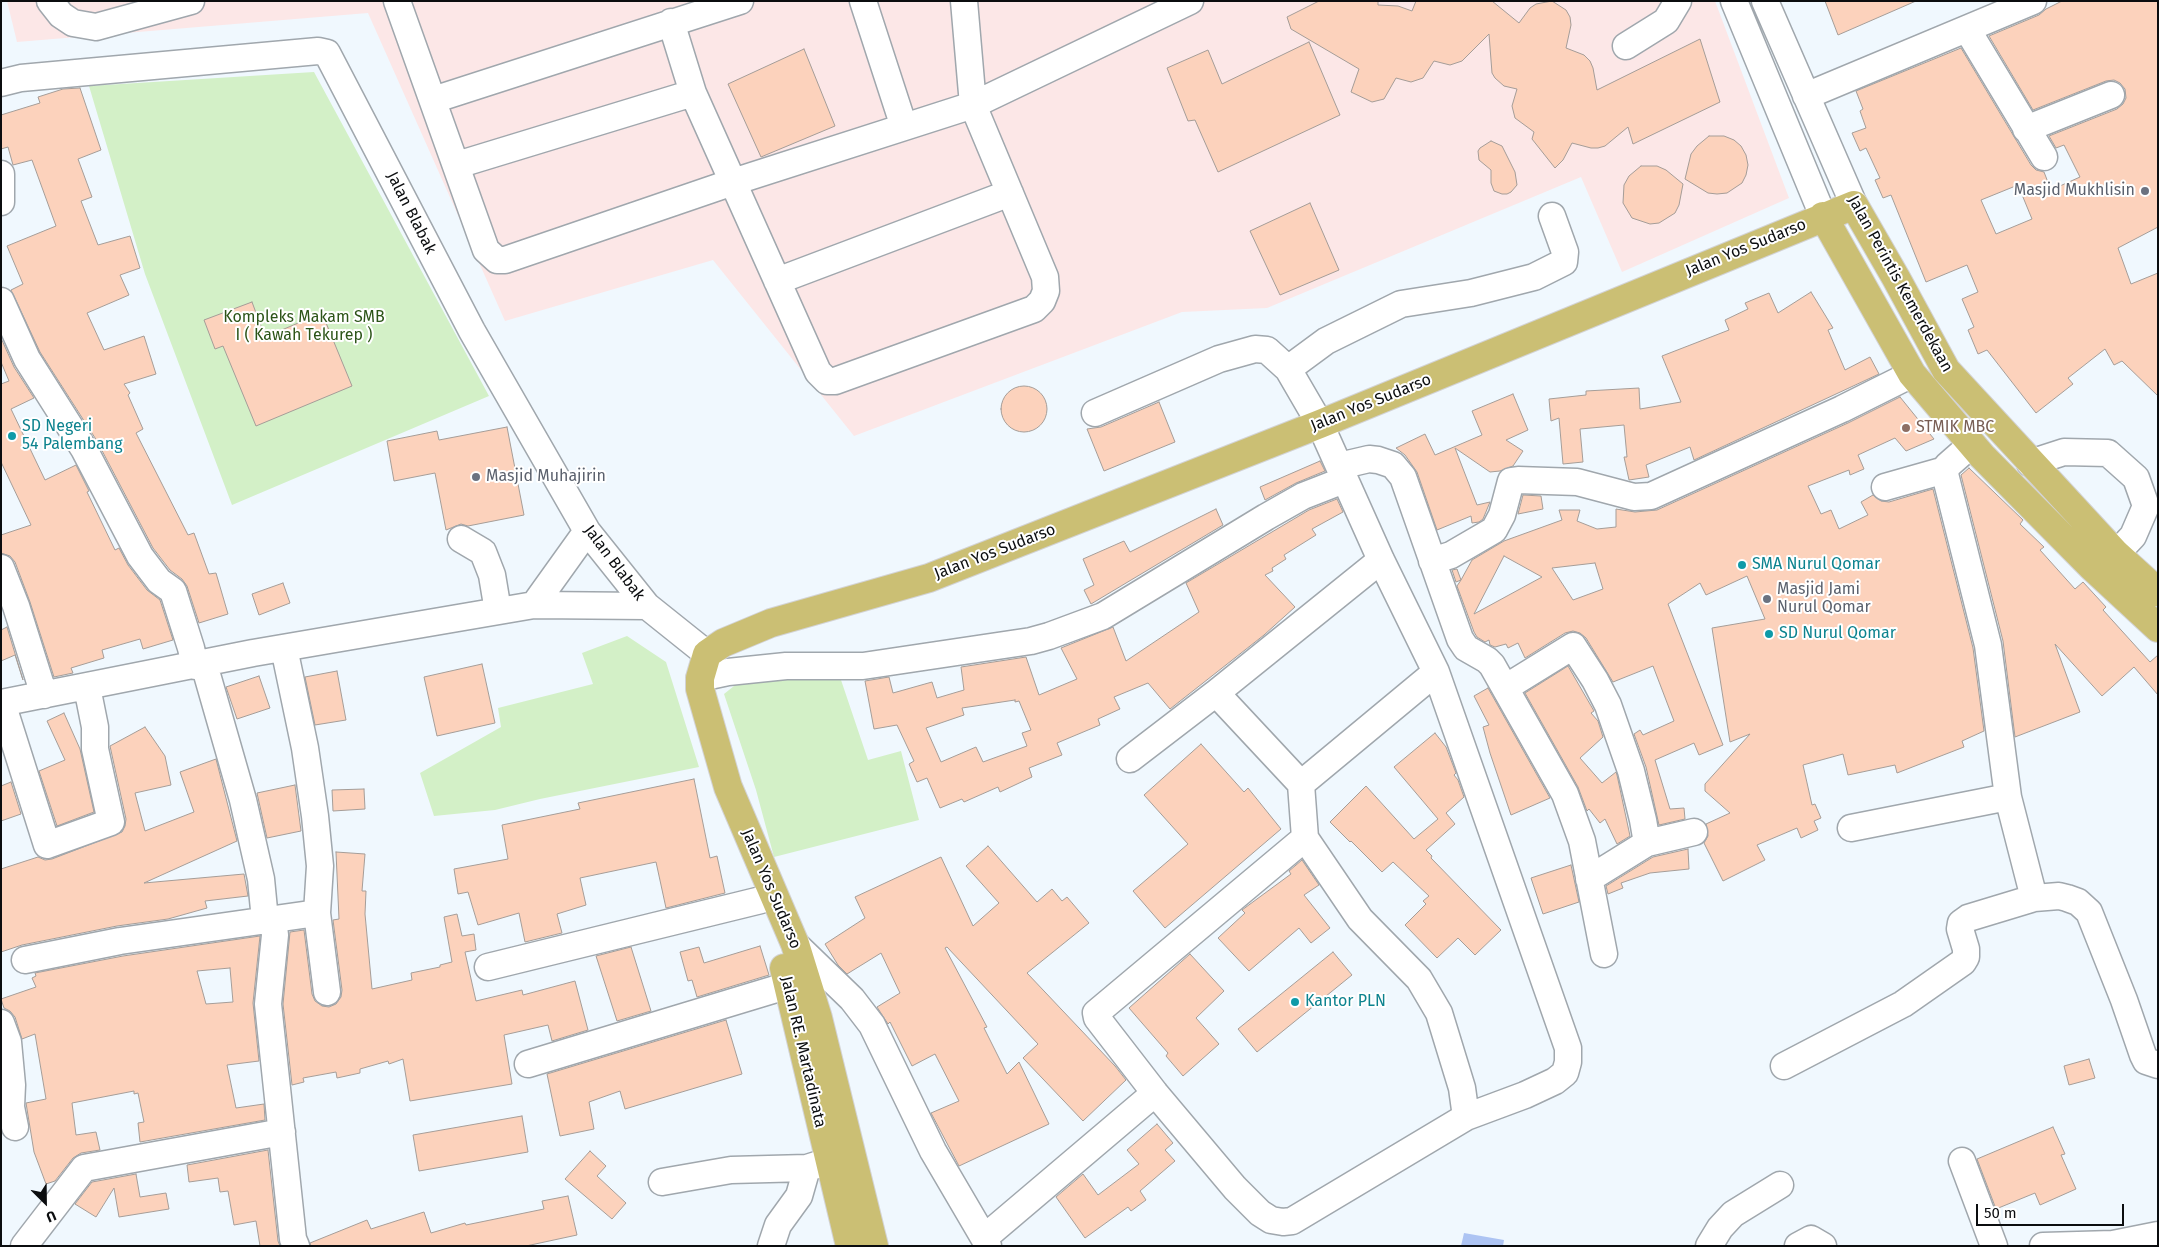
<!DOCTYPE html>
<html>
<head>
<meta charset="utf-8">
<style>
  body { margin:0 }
  #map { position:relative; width:2159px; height:1247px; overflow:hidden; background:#f0f8fe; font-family:"Fira Sans",sans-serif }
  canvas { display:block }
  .frame { position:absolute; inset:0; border:2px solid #0b0d0f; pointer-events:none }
  .north { position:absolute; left:20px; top:1177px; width:50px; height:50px; -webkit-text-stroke:4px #fff; paint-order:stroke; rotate:157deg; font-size:14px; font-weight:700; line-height:20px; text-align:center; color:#0b0d0f }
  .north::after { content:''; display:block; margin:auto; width:18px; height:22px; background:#0b0d0f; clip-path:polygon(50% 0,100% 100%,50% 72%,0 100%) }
  .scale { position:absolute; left:1976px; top:1204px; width:148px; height:22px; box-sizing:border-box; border:2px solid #0b0d0f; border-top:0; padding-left:6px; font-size:15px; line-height:18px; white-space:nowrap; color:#0b0d0f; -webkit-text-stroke:4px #fff; paint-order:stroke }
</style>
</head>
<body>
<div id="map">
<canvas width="2159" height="1247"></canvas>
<div class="frame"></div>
<div class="north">U</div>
<div class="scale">50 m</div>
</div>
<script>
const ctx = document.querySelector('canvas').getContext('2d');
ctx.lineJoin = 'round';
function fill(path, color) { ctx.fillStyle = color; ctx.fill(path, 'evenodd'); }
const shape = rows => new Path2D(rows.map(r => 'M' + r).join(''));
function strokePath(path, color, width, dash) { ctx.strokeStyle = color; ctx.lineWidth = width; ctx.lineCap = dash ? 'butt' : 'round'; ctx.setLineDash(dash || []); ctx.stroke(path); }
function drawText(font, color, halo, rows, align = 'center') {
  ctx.font = font + ' "Fira Sans",sans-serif'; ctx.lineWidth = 4; ctx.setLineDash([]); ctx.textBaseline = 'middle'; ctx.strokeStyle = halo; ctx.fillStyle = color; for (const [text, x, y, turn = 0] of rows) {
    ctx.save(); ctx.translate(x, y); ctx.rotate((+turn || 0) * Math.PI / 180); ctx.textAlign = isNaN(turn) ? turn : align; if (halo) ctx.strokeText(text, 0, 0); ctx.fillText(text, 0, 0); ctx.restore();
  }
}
fill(shape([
  [7,1,1715,1,1789,198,1622,272,1581,177,1267,308,1182,312,854,436,713,260,505,321,368,13,17,42]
]), '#fce7e7');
fill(shape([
  [314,72,489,396,232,505,145,274,89,86],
  [627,636,666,662,699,767,540,799,495,810,434,816,420,773,501,727,498,708,593,684,582,653],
  [840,677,868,760,901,751,919,820,774,857,756,790,724,694,744,678]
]), '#d3f0c7');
fill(shape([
  [1464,1233,1504,1240,1503,1246,1461,1246]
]), '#adc4f3');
const building = shape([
  [1319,1,1378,1,1378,5,1398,6,1412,11,1416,1,1492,1,1519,23,1530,8,1536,4,1552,1,1566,10,1570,17,1571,25,1566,48,1584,55,1590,61,1593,68,1597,90,1700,39,1720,102,1633,144,1628,127,1605,146,1598,148,1591,148,1572,143,1563,160,1555,168,1532,139,1534,132,1515,118,1512,106,1517,89,1504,86,1495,78,1492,73,1489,34,1462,61,1450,65,1434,61,1423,78,1411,82,1396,78,1384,99,1372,102,1351,92,1359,69,1291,29,1287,17,1319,1],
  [1825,1,1916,1,1838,35,1825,1],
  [2062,1,2158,1,2158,227,2118,248,2131,284,2158,273,2158,396,2122,361,2114,365,2105,349,2068,378,2073,384,2036,413,1987,350,1978,354,1968,330,1974,327,1962,299,1978,292,1967,265,1926,282,1891,195,1883,198,1875,180,1880,178,1866,148,1860,151,1852,133,1866,128,1860,111,1863,109,1856,91,1961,48,2031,165,2036,170,2044,172,2051,190,2080,177,2064,145,2056,148,2049,136,2117,109,2123,104,2126,98,2125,89,2120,83,2114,80,2106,81,2033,110,1989,36,2039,15,2046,9,2062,1],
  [2018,185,2032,219,1996,234,1981,200,2018,185],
  [1309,42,1340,115,1218,172,1195,120,1188,121,1167,68,1208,50,1222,84,1309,42],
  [804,49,835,126,761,157,728,84,804,49],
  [80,88,101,150,78,159,92,197,81,201,98,245,130,236,140,268,120,275,129,295,87,313,104,350,144,336,156,374,124,384,130,393,128,395,143,429,136,433,188,535,194,533,209,574,216,573,228,614,199,623,187,586,182,579,170,570,153,548,97,441,40,352,11,290,23,284,7,246,56,226,32,160,13,165,8,147,1,149,1,115,40,103,38,97,63,89,80,88],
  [1709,136,1724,136,1734,140,1741,146,1746,155,1748,165,1746,175,1742,183,1727,193,1717,194,1708,193,1685,179,1691,154,1697,146,1709,136],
  [1491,141,1502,146,1515,172,1517,185,1511,192,1507,194,1502,194,1494,191,1491,183,1491,170,1479,160,1478,151,1480,148,1491,141],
  [1641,166,1657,166,1666,170,1683,184,1679,205,1675,213,1659,223,1650,224,1632,218,1623,203,1624,185,1629,176,1641,166],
  [1310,203,1339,270,1280,295,1250,231,1310,203],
  [1811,292,1833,328,1828,330,1845,370,1870,357,1879,374,1694,460,1690,447,1646,465,1649,477,1629,480,1624,457,1627,457,1624,425,1580,429,1583,462,1563,464,1559,418,1551,421,1549,399,1586,395,1586,391,1639,388,1640,409,1681,402,1662,356,1729,330,1725,320,1748,309,1745,303,1769,293,1778,313,1811,292],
  [252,302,265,337,322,313,352,386,256,426,223,346,215,349,204,320,252,302],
  [1,338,14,367,34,398,11,409,45,480,76,465,89,491,87,492,115,550,119,548,128,565,147,590,160,600,173,640,143,649,140,639,102,650,104,658,71,668,73,673,54,677,30,602,15,562,10,556,1,553,1,535,31,525,1,462,1,384,9,381,1,362,1,338],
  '1001 409a23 23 0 1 1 46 0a23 23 0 1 1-46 0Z',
  [1513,394,1528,430,1506,440,1523,451,1513,466,1500,471,1490,472,1455,448,1477,505,1490,502,1483,519,1479,522,1472,523,1471,516,1437,530,1417,472,1405,455,1396,448,1425,434,1435,455,1482,435,1472,411,1513,394],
  [1900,397,1934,439,1906,451,1895,438,1858,455,1864,469,1850,475,1849,470,1808,486,1821,514,1831,510,1839,529,1868,515,1861,502,1873,495,1881,501,1889,502,1933,489,1973,648,1984,731,1962,741,1964,747,1897,773,1895,765,1848,775,1843,754,1803,765,1812,805,1815,804,1821,818,1814,821,1818,830,1801,838,1797,828,1757,845,1765,860,1723,881,1704,843,1708,836,1706,824,1730,813,1705,791,1705,784,1750,734,1730,742,1712,628,1765,619,1747,576,1706,595,1700,583,1668,604,1723,745,1699,755,1694,743,1655,760,1670,809,1684,808,1685,819,1659,825,1646,767,1634,734,1640,730,1643,735,1674,721,1653,666,1613,682,1586,638,1580,633,1573,631,1565,633,1525,658,1518,643,1508,648,1506,644,1495,647,1490,645,1489,640,1485,642,1477,637,1474,632,1457,586,1461,580,1456,582,1452,570,1457,569,1461,580,1472,560,1504,541,1562,520,1559,510,1580,510,1577,521,1597,529,1616,527,1616,509,1635,512,1657,510,1848,423,1900,397],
  [1504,556,1542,577,1474,614,1504,556],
  [1595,563,1603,589,1573,600,1552,568,1595,563],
  [1159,402,1175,442,1104,471,1087,429,1101,427,1159,402],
  [507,427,524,515,468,526,461,524,446,530,435,473,394,481,387,441,437,431,439,440,507,427],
  [1320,461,1325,471,1296,483,1265,500,1260,487,1320,461],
  [1969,468,2023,520,2020,524,2044,547,2040,550,2075,589,2083,582,2106,607,2103,610,2150,662,2158,655,2158,695,2134,667,2102,696,2055,644,2080,712,2015,737,2003,641,1961,475,1969,468],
  [1523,495,1541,496,1543,509,1518,514,1523,495],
  [1337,499,1343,512,1312,529,1316,535,1284,555,1286,559,1272,568,1273,571,1265,575,1295,607,1264,635,1170,709,1148,683,1114,697,1120,709,1098,719,1100,725,1057,743,1062,755,1029,768,1032,777,1000,792,998,787,964,802,962,799,940,808,927,778,917,782,909,764,914,761,897,725,874,729,865,681,889,677,893,693,932,682,937,698,964,690,961,667,1026,657,1039,695,1077,679,1061,648,1113,627,1126,661,1199,612,1186,583,1309,510,1337,499],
  [1015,700,1015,702,1019,701,1031,730,1022,733,1027,746,983,762,976,747,941,762,926,728,964,715,962,708,1015,700],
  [1216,509,1223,525,1091,604,1084,590,1094,585,1083,559,1124,541,1130,552,1216,509],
  [283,583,290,603,259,615,252,594,283,583],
  [7,627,23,680,15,655,1,661,1,630,7,627],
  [482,664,495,723,437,736,424,677,482,664],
  [1568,666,1594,711,1591,713,1598,721,1603,737,1580,758,1602,783,1616,772,1617,775,1630,836,1617,844,1605,819,1600,823,1589,809,1587,811,1578,787,1525,693,1568,666],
  [337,671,346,720,315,725,305,677,337,671],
  [259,676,270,708,237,719,226,687,259,676],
  [1488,688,1550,798,1511,815,1490,753,1483,727,1489,725,1474,696,1488,688],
  [64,713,80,749,94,812,57,826,39,771,65,760,47,721,64,713],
  [145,727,165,756,171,785,135,793,145,831,194,812,180,772,216,759,237,841,144,883,244,874,248,896,205,901,207,908,168,919,117,926,22,945,1,952,1,869,38,857,45,860,52,859,122,832,125,826,126,819,110,746,145,727],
  [1435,733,1446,747,1456,773,1454,775,1458,780,1464,797,1446,813,1455,824,1426,850,1432,856,1431,858,1501,930,1475,955,1458,938,1437,958,1405,925,1426,904,1423,901,1429,896,1393,862,1382,872,1351,841,1350,842,1330,822,1366,786,1414,839,1438,819,1394,767,1435,733],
  [1201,744,1244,792,1248,788,1281,829,1165,928,1133,891,1188,844,1144,795,1201,744],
  [694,779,710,858,717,856,725,893,666,908,656,862,580,878,586,905,557,914,562,933,525,942,519,913,478,925,468,892,458,894,454,869,508,859,502,825,580,809,578,803,694,779],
  [11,782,21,814,1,821,1,786,11,782],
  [295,785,301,831,267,838,257,793,295,785],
  [364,789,365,809,333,811,332,790,364,789],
  [988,846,1037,902,1052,889,1062,901,1067,897,1089,923,1027,973,1115,1066,1126,1080,1083,1121,1023,1058,1038,1044,947,947,945,948,987,1027,984,1028,1007,1074,1019,1062,1049,1124,959,1166,931,1113,959,1101,935,1054,912,1066,890,1022,888,1024,877,1007,900,993,881,953,847,974,838,965,825,944,865,918,855,897,941,857,973,926,999,903,966,866,988,846],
  [1688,849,1689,869,1650,873,1621,883,1623,888,1608,894,1606,886,1653,857,1688,849],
  [336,852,365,854,362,891,366,891,365,914,372,989,412,980,411,973,440,967,440,965,452,962,444,917,457,914,462,936,474,934,476,950,465,952,476,1001,522,990,523,995,575,981,588,1030,552,1041,548,1025,504,1035,512,1084,410,1101,403,1059,389,1064,388,1061,360,1069,360,1073,337,1078,336,1072,303,1078,304,1082,292,1085,283,1004,290,932,304,930,312,994,315,1001,322,1006,329,1007,336,1004,341,997,342,990,333,920,339,919,336,852],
  [1302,860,1319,885,1304,895,1330,928,1311,943,1299,928,1249,971,1218,938,1245,913,1242,910,1291,874,1289,871,1302,860],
  [1571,865,1579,902,1543,914,1531,878,1571,865],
  [260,936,253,1003,259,1061,227,1065,236,1108,264,1104,265,1120,140,1142,138,1123,144,1122,138,1093,134,1094,134,1091,72,1103,76,1135,96,1132,100,1150,81,1153,73,1158,55,1181,46,1184,34,1152,26,1103,46,1099,35,1034,22,1039,15,1017,10,1011,4,1008,1,999,36,987,32,978,36,976,35,973,123,956,260,936],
  [230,968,233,1002,206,1004,197,971,230,968],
  [760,946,769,975,697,997,692,980,688,981,680,952,699,947,704,963,760,946],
  [631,947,651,1011,617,1021,596,956,631,947],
  [1333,952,1352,975,1257,1052,1238,1029,1333,952],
  [1190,954,1224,991,1196,1018,1219,1044,1183,1076,1166,1056,1168,1053,1129,1008,1190,954],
  [726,1020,742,1074,625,1109,620,1091,589,1102,594,1129,560,1136,547,1074,726,1020],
  [2089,1059,2095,1078,2069,1085,2064,1066,2089,1059],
  [522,1116,528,1152,419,1171,413,1135,522,1116],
  [1157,1124,1173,1143,1165,1150,1175,1161,1140,1191,1146,1200,1131,1211,1128,1207,1085,1238,1056,1197,1083,1174,1098,1195,1139,1164,1127,1150,1157,1124],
  [2053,1127,2065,1154,2061,1155,2076,1189,2040,1205,2035,1193,1996,1209,1977,1159,2053,1127],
  [268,1150,278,1241,280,1246,260,1246,256,1221,234,1225,228,1191,220,1192,218,1178,189,1182,187,1165,268,1150],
  [590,1151,606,1166,597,1176,626,1203,612,1219,565,1179,590,1151],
  [136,1174,140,1197,166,1193,169,1209,119,1217,114,1188,96,1217,75,1204,92,1182,136,1174],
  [568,1196,577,1235,526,1246,311,1246,310,1243,367,1220,371,1229,424,1212,431,1233,465,1223,466,1225,544,1209,542,1201,568,1196]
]);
fill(building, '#fcd2bc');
strokePath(building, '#a59d98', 1);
const minor = shape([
  [50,1,61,15,73,23,96,27,191,1],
  [397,1,486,250,497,260,505,260,733,182,973,105,1190,1],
  [863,1,904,127],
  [1734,1,1823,216],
  [1765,1,1854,205],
  [671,22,693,93,818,372,827,381,835,381,1034,309,1042,301,1046,291,1045,277,973,105,964,1],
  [1967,29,2044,157],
  [1626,46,1666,21,1678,1],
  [1,83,21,78,318,51,327,53,472,331,587,531,647,606,707,654],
  [1806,96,2033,1],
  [433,100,740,1],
  [2026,129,2111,95],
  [457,165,693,93],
  [1,174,1,202],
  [777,281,1010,193],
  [1,301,27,359,84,449,140,556,159,581,173,591,191,648,195,666],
  [1288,369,1326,341,1401,304,1471,293,1534,277,1564,262,1565,252,1552,216],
  [1095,413,1219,359,1255,349,1267,350,1288,369,1320,424,1381,560,1436,672,1301,784,1305,838,1096,1013,1097,1018,1155,1093,1235,1188,1260,1213,1271,1220,1283,1222,1292,1221,1466,1117,1462,1088,1439,1013,1419,979,1360,919,1305,838],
  [2030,463,2064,452,2108,453,2136,478,2146,506,2133,536,2116,554],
  [1339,466,1369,459,1378,460,1393,465,1403,477,1460,639,1466,648,1487,660,1492,665,1565,794,1582,841,1604,954],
  [1885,487,1945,470],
  [461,539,483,552,492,575,498,611],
  [1432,561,1451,555,1494,530,1502,515,1511,481,1518,480,1577,482,1634,497,1651,496,1842,409,1912,374],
  [1,568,16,606,44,695],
  [534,605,587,531],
  [284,648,305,748,315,816,320,866,317,913,327,992],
  [204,664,243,800,261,879,265,920],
  [1436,672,1568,1048,1568,1062,1565,1073,1555,1081,1525,1095,1466,1117],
  [700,678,728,672,786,666,863,666,1031,641,1049,636,1103,616,1266,517,1303,496,1344,480],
  [1505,688,1573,646,1595,680,1608,705,1631,771,1643,820,1647,843],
  [1,703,253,653,534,605,647,606],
  [2,703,47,845,111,822,95,749,95,727,87,687],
  [1130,759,1216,693],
  [1301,784,1216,693,1381,560],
  [1851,828,2008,797],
  [1589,879,1647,843,1694,832],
  [2034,898,2059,896,2067,898,2078,902,2089,912,2124,1000,2143,1055,2146,1061,2158,1065],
  [273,919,275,935,268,1004,293,1239,296,1246],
  [795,944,852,999,872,1025,933,1151,984,1238],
  [25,960,120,941,317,913],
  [488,967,761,900],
  [1,1023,8,1042,12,1085,11,1107,15,1127],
  [528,1064,789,985],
  [1784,1066,1903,1004,1963,962,1966,957,1966,949,1960,929,1961,923,1968,918,2034,898,2008,797,1988,645,1945,474,1947,466,1972,444],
  [1962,1161,1994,1246],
  [662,1182,731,1170,807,1168,851,1154],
  [24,1246,84,1168,282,1132],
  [771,1246,778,1225,799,1196,807,1168],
  [988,1246,984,1238,1155,1093],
  [1709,1246,1720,1228,1733,1214,1780,1185],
  [1798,1246,1811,1239,1823,1246],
  [2043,1246,2113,1244,2158,1235]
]);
const highway = shape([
  [1823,216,1912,374,1982,456,2091,566,2158,628],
  [784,968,850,1246],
  [874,1246,818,1018,795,944,728,787,700,689,700,678,707,654,723,643,771,623,929,578,1320,424,1854,205,1896,278,1946,370,2116,554,2158,592]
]);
strokePath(minor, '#a0a7ad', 29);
strokePath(highway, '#d3d3d4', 30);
strokePath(minor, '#fff', 26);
strokePath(highway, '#cbbf74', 28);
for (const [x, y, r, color] of [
  [2145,191,5,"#6b7280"],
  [1906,428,5,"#8d6e63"],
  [12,436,5,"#0f9aa8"],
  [476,477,5,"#6b7280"],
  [1742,565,5,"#0f9aa8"],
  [1767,599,5,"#6b7280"],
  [1769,634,5,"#0f9aa8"],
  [1295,1002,5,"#0f9aa8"]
]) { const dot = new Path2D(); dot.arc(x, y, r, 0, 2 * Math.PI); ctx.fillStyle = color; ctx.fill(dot); strokePath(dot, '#fff', 2); }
drawText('16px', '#5b616d', '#fff', [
  ["Masjid Mukhlisin",2135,191,"right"],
  ["Masjid Muhajirin",486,477],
  ["Masjid Jami",1777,590],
  ["Nurul Qomar",1777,608]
], 'left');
drawText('16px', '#0b0d0f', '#fff', [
  ["Jalan Blabak",411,213,63],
  ["Jalan Yos Sudarso",1746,248,-22],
  ["Jalan Perintis Kemerdekaan",1900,284,61],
  ["Jalan Yos Sudarso",1371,403,-22],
  ["Jalan Yos Sudarso",995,552,-21],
  ["Jalan Blabak",614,563,53],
  ["Jalan Yos Sudarso",771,889,67],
  ["Jalan RE. Martadinata",803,1052,77]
]);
drawText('16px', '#2c5418', '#fff', [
  ["Kompleks Makam SMB",304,318],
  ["I ( Kawah Tekurep )",304,336]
]);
drawText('16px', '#0d838f', '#fff', [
  ["SD Negeri",22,427],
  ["54 Palembang",22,445],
  ["SMA Nurul Qomar",1752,565],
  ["SD Nurul Qomar",1779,634],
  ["Kantor PLN",1305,1002]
], 'left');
drawText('16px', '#785e54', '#fff', [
  ["STMIK MBC",1916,428]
], 'left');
</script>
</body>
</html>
